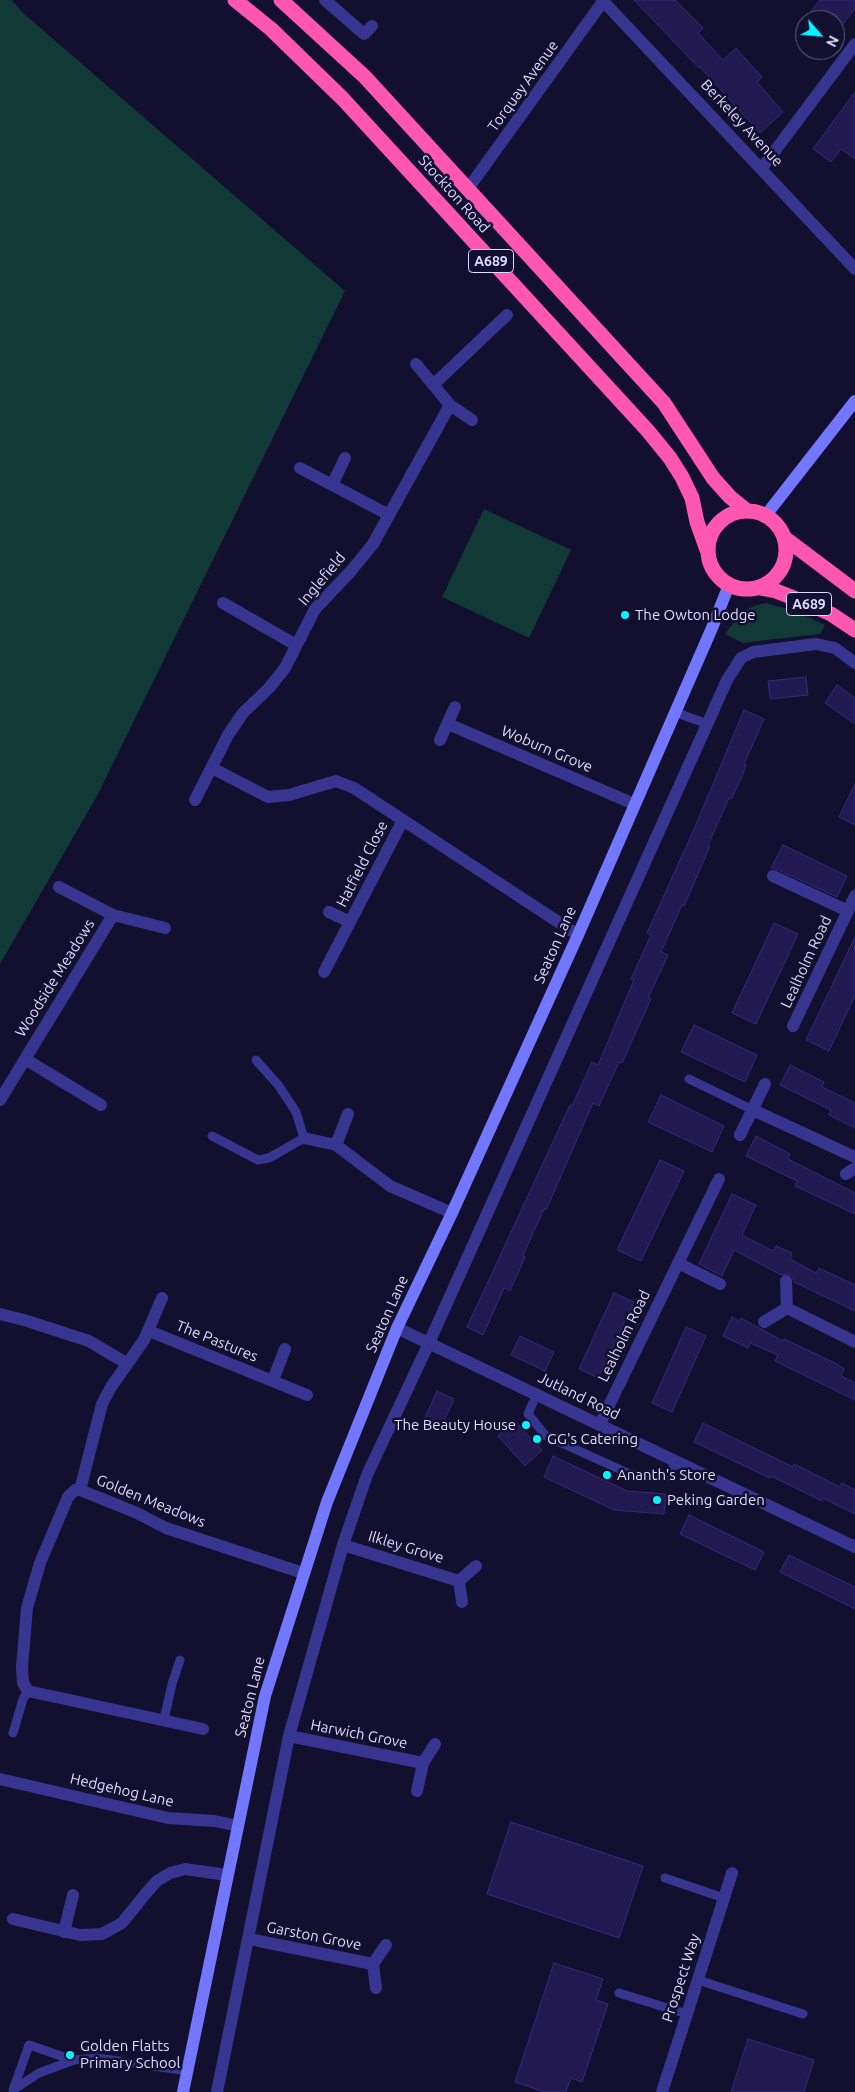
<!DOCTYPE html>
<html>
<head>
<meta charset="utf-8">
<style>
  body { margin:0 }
  #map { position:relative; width:855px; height:2092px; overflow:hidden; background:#130f2e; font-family:Ubuntu,sans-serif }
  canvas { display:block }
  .north { position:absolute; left:795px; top:10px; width:50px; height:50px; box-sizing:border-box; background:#130f2e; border:1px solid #646182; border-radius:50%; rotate:117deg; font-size:14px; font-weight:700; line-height:20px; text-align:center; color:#dedcff }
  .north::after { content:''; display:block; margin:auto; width:18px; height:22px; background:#08f2ff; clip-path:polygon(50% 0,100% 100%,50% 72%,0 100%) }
</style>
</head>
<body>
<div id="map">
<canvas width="855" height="2092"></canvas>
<div class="north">N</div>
</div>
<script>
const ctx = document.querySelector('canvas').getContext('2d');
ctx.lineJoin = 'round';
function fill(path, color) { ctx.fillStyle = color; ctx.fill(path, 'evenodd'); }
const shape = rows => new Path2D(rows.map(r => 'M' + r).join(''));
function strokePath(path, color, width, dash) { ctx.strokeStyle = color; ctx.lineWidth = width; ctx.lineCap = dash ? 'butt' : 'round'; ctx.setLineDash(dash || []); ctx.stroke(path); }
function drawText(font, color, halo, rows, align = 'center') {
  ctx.font = font + ' Ubuntu,sans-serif'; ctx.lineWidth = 5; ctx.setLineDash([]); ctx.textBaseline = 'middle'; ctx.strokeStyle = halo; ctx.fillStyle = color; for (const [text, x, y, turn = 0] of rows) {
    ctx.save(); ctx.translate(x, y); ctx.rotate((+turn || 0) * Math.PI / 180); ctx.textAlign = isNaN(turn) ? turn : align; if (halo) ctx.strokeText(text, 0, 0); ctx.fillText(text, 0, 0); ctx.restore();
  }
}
fill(shape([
  [0,0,12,0,23,13,345,291,97,796,0,964],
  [484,509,571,550,529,638,442,597],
  [766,603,795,611,825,625,821,633,819,634,749,642,743,643,725,634,743,611,754,606]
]), '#113935');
const building = shape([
  [634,0,675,0,703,28,698,33,723,60,736,48,762,77,757,82,783,112,760,133,700,67,699,68,634,0],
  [820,0,855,0,855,9,835,34,835,20,804,20,820,0],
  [855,92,855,159,841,149,831,162,813,149,855,92],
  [806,677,808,695,770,699,768,681,806,677],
  [837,685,855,698,855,724,825,703,837,685],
  [744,710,764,719,744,764,746,765,741,779,731,799,729,798,708,845,710,846,691,890,684,906,682,905,661,952,668,955,648,998,651,999,622,1063,619,1062,599,1106,593,1103,546,1210,544,1209,533,1233,523,1256,525,1257,510,1291,504,1288,483,1335,467,1327,570,1105,572,1106,592,1062,598,1065,634,980,631,979,651,935,647,933,695,827,744,710],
  [855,784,855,825,839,817,855,784],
  [783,845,847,876,837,897,776,869,771,868,783,845],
  [774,923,798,934,756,1024,732,1013,774,923],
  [855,937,855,995,829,1051,806,1040,855,937],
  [694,1025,757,1055,745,1082,681,1052,694,1025],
  [790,1065,824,1082,822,1087,855,1103,855,1128,829,1115,831,1110,780,1085,790,1065],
  [661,1095,724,1126,712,1152,648,1122,661,1095],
  [756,1136,790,1154,788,1159,855,1193,855,1214,795,1186,797,1181,746,1156,756,1136],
  [660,1160,684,1171,641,1261,617,1250,660,1160],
  [732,1194,756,1205,742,1235,773,1251,776,1246,792,1253,790,1259,816,1273,819,1268,855,1285,855,1311,794,1282,793,1277,789,1274,781,1275,734,1250,722,1276,699,1264,732,1194],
  [614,1293,634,1302,598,1378,579,1369,614,1293],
  [732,1317,739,1321,741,1318,783,1341,784,1339,837,1364,844,1369,841,1376,855,1383,855,1400,775,1361,778,1355,750,1343,748,1348,723,1336,732,1317],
  [686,1327,706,1336,672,1412,652,1403,686,1327],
  [520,1336,554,1352,545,1371,511,1355,520,1336],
  [437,1391,454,1399,439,1432,422,1424,437,1391],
  [514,1420,542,1450,525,1466,498,1436,514,1420],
  [703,1423,793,1467,794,1464,840,1487,842,1483,855,1490,855,1514,823,1498,822,1501,771,1476,770,1478,694,1442,703,1423],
  [553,1456,627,1491,666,1494,664,1514,614,1510,544,1477,553,1456],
  [689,1515,764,1552,755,1570,680,1534,689,1515],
  [789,1555,855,1587,855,1609,780,1572,789,1555],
  [511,1822,643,1866,619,1938,487,1894,511,1822],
  [554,1963,603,1979,596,2000,608,2004,582,2082,571,2078,566,2092,545,2092,515,2082,554,1963],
  [748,2039,814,2060,804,2092,731,2092,748,2039]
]);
fill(building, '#221951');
strokePath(building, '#36297f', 1);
strokePath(shape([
  [674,712,708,724],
  [689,1079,753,1110],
  [212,1136,258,1160,269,1158,304,1138,296,1112,279,1086,256,1060],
  [537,1393,528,1414,546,1436,630,1474,668,1477,676,1461],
  [164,1719,172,1684,180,1660],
  [13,1733,23,1699,28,1691],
  [665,1878,724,1898],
  [698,1980,803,2014],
  [619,1993,687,2014],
  [13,2090,39,2073,74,2060,97,2058,188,2071],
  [13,2090,29,2045,73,2060]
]), '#363691', 9);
strokePath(shape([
  [325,0,364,34,372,26],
  [603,1,855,269],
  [762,168,855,44],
  [467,190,604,0],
  [416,364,450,405,472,420],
  [433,385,507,315],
  [300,468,389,515],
  [332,485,345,458],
  [223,603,296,645],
  [448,724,634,804],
  [440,740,455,707],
  [212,768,268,797,289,795,336,781,354,788,578,935],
  [195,800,228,735,243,713,269,688,285,668,315,609,351,571,373,544,450,405],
  [773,876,848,911],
  [59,887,113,915,165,928],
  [329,912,350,922],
  [324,972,403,820],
  [793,1026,855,896],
  [25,1059,101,1105],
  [0,1100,113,915],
  [753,1110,855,1157],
  [740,1135,765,1084],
  [304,1138,336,1145,348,1114],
  [336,1145,390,1186,452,1213],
  [846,1174,855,1168],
  [678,1263,720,1284],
  [787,1308,855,1342],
  [0,1314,24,1320,89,1341,126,1363],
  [764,1322,787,1308,786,1281],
  [397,1328,855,1547],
  [149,1331,307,1395],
  [273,1380,285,1349],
  [600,1424,719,1179],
  [80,1490,102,1404,111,1387,144,1340,162,1298],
  [343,1545,459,1581],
  [462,1602,459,1581,476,1566],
  [203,1729,28,1691,23,1683,22,1667,27,1608,40,1563,68,1497,75,1490,80,1490,137,1513,166,1528,303,1573],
  [289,1736,423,1763],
  [0,1779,168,1818,215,1821,238,1826],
  [417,1791,423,1763,435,1744],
  [13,1919,80,1935,102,1934,122,1923,147,1892,157,1881,170,1873,185,1869,227,1875],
  [64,1932,73,1895],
  [249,1939,373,1964],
  [376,1988,373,1964,386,1945],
  [217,2092,289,1736,343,1545,367,1475,429,1343,727,680,741,658,753,652,816,644,835,648,855,663],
  [662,2092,732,1873]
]), '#363691', 12);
strokePath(shape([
  [766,515,855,401],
  [183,2092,265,1696,327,1502,397,1328,452,1213,578,935,712,628,729,585]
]), '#7376ff', 12);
strokePath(shape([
  [235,0,271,29,343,99,648,431,670,458,682,477,692,498,697,522,707,550],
  [281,0,365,77,664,403,713,478,730,497,746,510],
  '708 550a39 39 0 1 1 78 0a39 39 0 1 1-78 0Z',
  [786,539,855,591],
  [760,588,776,591,804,602,831,614,855,630]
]), '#ff57af', 15);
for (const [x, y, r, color] of [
  [625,615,5,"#08f2ff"],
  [526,1425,5,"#08f2ff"],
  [537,1439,5,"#08f2ff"],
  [607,1475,5,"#08f2ff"],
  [657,1500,5,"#08f2ff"],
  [70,2055,5,"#08f2ff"]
]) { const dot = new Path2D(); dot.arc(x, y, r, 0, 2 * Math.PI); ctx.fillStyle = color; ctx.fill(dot); strokePath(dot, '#130f2e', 2); }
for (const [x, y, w] of [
  [491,261,45],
  [809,604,45]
]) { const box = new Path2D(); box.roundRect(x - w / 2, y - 11.5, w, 23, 4); ctx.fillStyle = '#130f2e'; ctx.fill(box); strokePath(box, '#dedcff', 1); }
drawText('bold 14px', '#dedcff', null, [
  ["A689",491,261],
  ["A689",809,604]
]);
drawText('15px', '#dedcff', '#130f2e', [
  ["Torquay Avenue",523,86,-54],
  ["Berkeley Avenue",742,123,47],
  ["Stockton Road",454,194,48],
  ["Inglefield",322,579,-50],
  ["Woburn Grove",547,749,23],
  ["Hatfield Close",362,864,-63],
  ["Seaton Lane",555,945,-66],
  ["Lealholm Road",806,962,-65],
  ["Woodside Meadows",55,978,-58],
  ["Seaton Lane",387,1314,-66],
  ["Lealholm Road",624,1336,-64],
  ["The Pastures",217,1341,22],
  ["Jutland Road",579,1396,26],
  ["Golden Meadows",151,1501,22],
  ["Ilkley Grove",406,1547,17],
  ["Seaton Lane",250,1697,-76],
  ["Harwich Grove",359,1734,11],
  ["Hedgehog Lane",122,1790,13],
  ["Garston Grove",314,1936,11],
  ["Prospect Way",681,1978,-72]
]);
drawText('15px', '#dedcff', '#130f2e', [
  ["The Owton Lodge",635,615],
  ["The Beauty House",516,1425,"right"],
  ["GG's Catering",547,1439],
  ["Ananth's Store",617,1475],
  ["Peking Garden",667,1500],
  ["Golden Flatts",80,2046],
  ["Primary School",80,2063]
], 'left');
</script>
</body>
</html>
